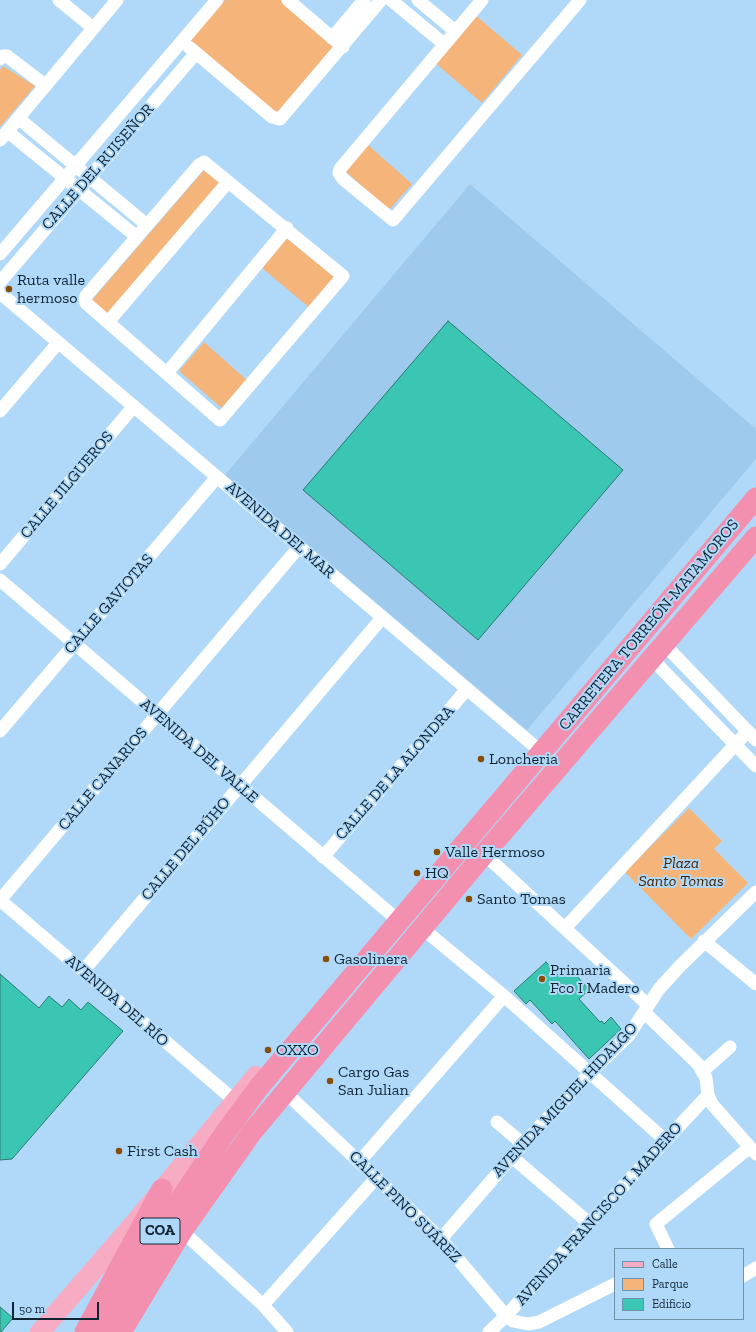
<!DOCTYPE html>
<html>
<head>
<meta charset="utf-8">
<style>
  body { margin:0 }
  #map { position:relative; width:756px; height:1332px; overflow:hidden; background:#b0d9f9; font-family:"Zilla Slab",serif }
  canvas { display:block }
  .legend { position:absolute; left:614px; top:1248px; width:130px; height:72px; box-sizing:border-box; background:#b0d9f9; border:1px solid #7091aa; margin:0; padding:5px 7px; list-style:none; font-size:12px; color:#102433 }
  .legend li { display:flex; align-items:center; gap:8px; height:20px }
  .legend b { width:20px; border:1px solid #7091aa }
  .scale { position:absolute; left:12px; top:1302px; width:87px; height:18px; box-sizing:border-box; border:2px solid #102433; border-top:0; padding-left:5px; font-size:12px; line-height:14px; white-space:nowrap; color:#102433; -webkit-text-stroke:3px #b0d9f9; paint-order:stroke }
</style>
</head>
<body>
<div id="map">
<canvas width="756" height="1332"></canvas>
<ul class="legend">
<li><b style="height:5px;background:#f7acc3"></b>Calle</li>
<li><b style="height:11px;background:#f4b47a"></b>Parque</li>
<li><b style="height:11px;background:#3bc6b4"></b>Edificio</li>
</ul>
<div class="scale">50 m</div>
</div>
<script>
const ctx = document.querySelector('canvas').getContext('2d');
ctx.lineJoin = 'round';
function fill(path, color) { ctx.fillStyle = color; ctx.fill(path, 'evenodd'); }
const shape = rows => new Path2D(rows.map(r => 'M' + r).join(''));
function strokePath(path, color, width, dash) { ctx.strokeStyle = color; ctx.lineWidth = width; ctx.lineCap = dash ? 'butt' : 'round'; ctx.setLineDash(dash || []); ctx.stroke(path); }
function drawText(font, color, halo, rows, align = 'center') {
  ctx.font = font + ' "Zilla Slab",serif'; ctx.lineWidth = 4; ctx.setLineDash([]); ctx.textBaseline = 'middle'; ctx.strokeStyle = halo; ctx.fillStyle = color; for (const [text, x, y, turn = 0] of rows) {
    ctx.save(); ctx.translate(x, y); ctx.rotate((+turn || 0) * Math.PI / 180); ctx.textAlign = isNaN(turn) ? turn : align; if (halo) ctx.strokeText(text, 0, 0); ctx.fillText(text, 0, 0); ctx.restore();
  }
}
fill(shape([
  [470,184,756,429,756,459,527,730,225,475]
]), '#9dcaed');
fill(shape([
  [225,0,281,0,337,48,278,117,189,41],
  [474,14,522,55,482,103,434,62],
  [3,66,35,86,0,127,0,70],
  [367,144,412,184,389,210,344,170],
  [204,170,220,183,109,315,92,300],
  [287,238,336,278,311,309,262,268],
  [204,342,249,382,224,410,179,371],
  [689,808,722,841,714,849,748,883,691,939,625,872]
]), '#f4b47a');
const building = shape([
  [448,321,623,470,478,640,303,490,448,321],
  [546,962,560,977,570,968,589,990,579,999,600,1022,602,1021,604,1024,611,1017,621,1029,589,1059,555,1021,552,1024,530,1000,526,1004,514,991,546,962],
  [0,974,39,1008,49,996,62,1007,69,999,81,1010,88,1002,123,1031,12,1159,0,1160,0,974],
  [0,1307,13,1318,1,1332,0,1332,0,1307]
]);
fill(building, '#3bc6b4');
strokePath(building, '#2c7a6f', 1);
strokePath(shape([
  [59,0,93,28],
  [288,0,343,47],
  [391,0,444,44],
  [418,0,455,31],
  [482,0,340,169,339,173,343,179,393,220,580,0],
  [332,38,364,0],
  [189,47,272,117,280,119,381,0],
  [0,59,3,56,7,56,45,85],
  [18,118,147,225],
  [7,131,137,237],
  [0,140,117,0],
  [204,162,343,276,220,420,86,303,85,300,86,296,199,165,204,162],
  [0,254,217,0],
  [0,282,196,53],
  [0,293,559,767],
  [108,322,228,182],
  [167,373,287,228],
  [0,411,58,343],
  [0,564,134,406],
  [0,580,399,921],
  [664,644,756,740],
  [652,659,756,766],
  [0,731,217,477],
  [484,854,648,1005],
  [323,857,467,689],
  [422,928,504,996,665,1140],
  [565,928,748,731],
  [704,941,756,984],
  [83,971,382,618],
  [644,1012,698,1064,706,1078,708,1095,712,1104,756,1154],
  [703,1071,730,1047],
  [285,1092,441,1239,506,1316,513,1321,528,1324,539,1322,615,1284],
  [235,1101,0,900,299,547],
  [497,1122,523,1144],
  [512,1157,589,1223],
  [360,1161,504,996],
  [182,1231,263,1305,287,1332],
  [441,1239,523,1144,590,1073,629,1035,659,989,680,966,756,892],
  [668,1249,656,1224,750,1147],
  [743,1276,756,1268],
  [263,1305,377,1177],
  [489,1332,506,1316,589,1223,708,1095]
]), '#fff', 13);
strokePath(shape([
  [40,1332,137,1220,256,1076]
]), '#f7acc3', 20);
strokePath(shape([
  [85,1332,162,1189],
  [101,1332,178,1203,225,1133,259,1087,756,498],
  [121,1332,182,1231,252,1132,484,854,756,537]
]), '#f490af', 21);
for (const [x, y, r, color] of [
  [9,289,4,"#874d04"],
  [481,759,4,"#874d04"],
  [437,852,4,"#874d04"],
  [417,873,4,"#874d04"],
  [469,899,4,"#874d04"],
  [326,959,4,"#874d04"],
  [542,979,4,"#874d04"],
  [268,1050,4,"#874d04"],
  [330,1081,4,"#874d04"],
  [119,1151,4,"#874d04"]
]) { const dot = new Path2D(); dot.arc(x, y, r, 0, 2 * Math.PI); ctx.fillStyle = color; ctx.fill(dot); strokePath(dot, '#b0d9f9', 1.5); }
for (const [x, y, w] of [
  [160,1231,40]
]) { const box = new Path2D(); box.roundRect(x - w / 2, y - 13, w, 26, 3); ctx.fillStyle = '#b0d9f9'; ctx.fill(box); strokePath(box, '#102433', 1); }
drawText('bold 15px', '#102433', null, [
  ["COA",160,1231]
]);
drawText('16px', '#102433', '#b0d9f9', [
  ["CALLE DEL RUISEÑOR",98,167,-49],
  ["CALLE JILGUEROS",67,485,-50],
  ["AVENIDA DEL MAR",280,530,41],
  ["CALLE GAVIOTAS",109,604,-49],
  ["CARRETERA TORREÓN-MATAMOROS",649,625,-50],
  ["AVENIDA DEL VALLE",199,751,41],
  ["CALLE DE LA ALONDRA",395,773,-49],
  ["CALLE CANARIOS",103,779,-50],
  ["CALLE DEL BÚHO",186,849,-50],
  ["AVENIDA DEL RÍO",117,1001,41],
  ["AVENIDA MIGUEL HIDALGO",565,1100,-47],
  ["CALLE PINO SUÁREZ",405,1207,45],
  ["AVENIDA FRANCISCO I. MADERO",599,1214,-48]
]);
drawText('16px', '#102433', '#b0d9f9', [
  ["Ruta valle",17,280],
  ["hermoso",17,298],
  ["Loncheria",489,759],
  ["Valle Hermoso",445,852],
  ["HQ",425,873],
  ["Santo Tomas",477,899],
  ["Gasolinera",334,959],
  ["Primaria",550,970],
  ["Fco I Madero",550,988],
  ["OXXO",276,1050],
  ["Cargo Gas",338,1072],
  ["San Julian",338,1090],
  ["First Cash",127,1151]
], 'left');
drawText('italic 16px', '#472400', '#b0d9f9', [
  ["Plaza",681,863],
  ["Santo Tomas",681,881]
]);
</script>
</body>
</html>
